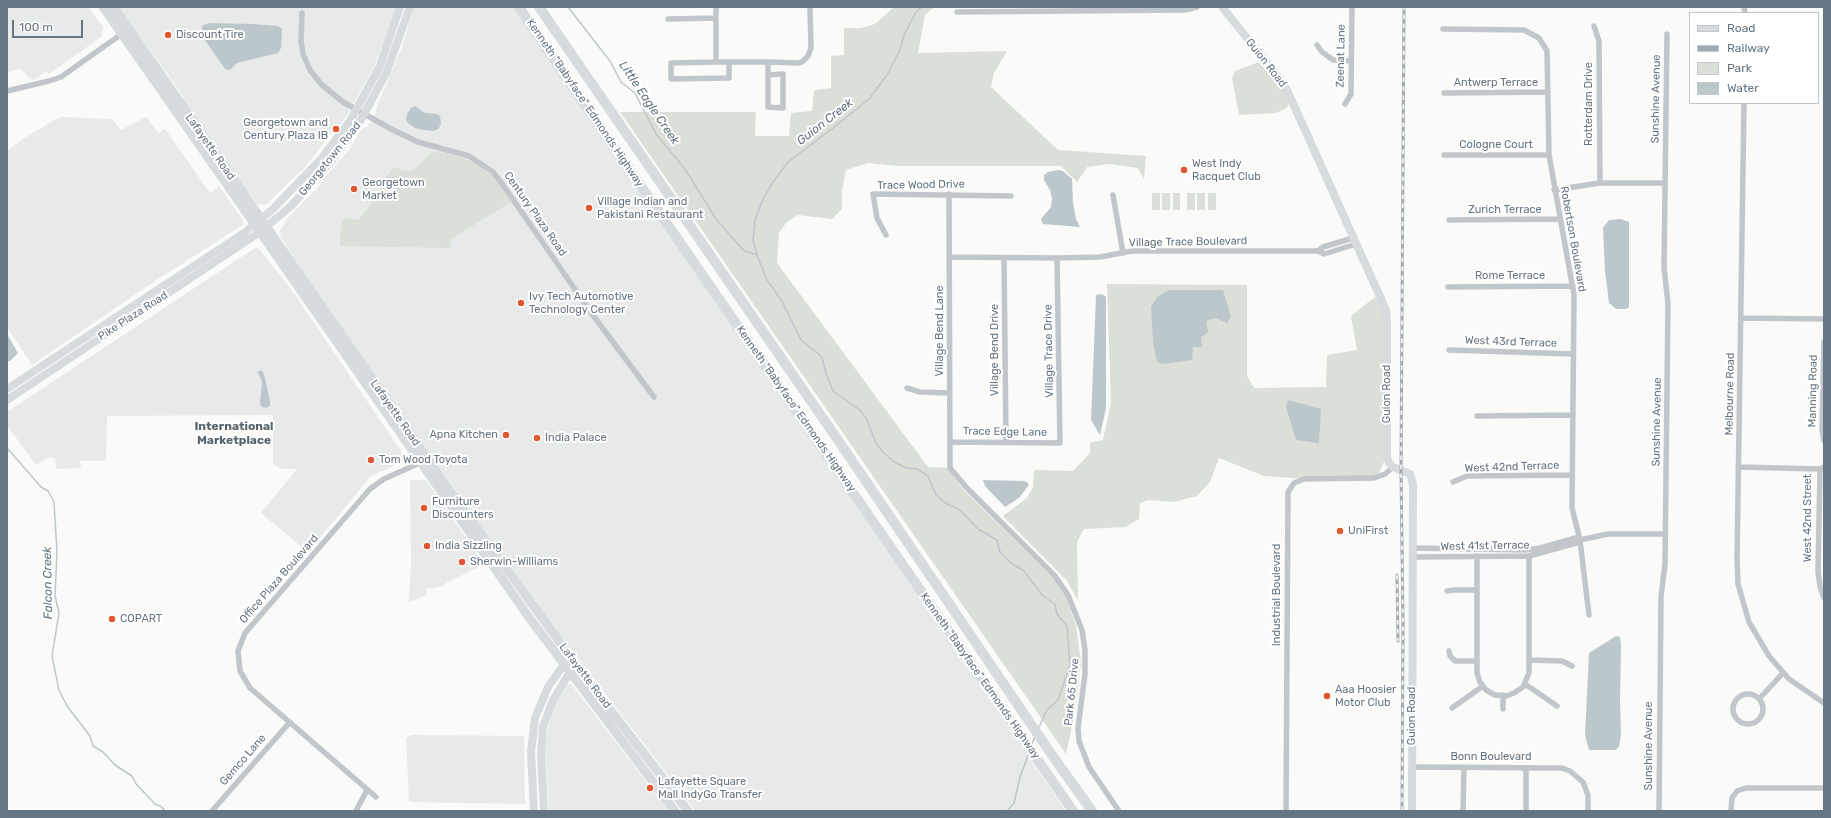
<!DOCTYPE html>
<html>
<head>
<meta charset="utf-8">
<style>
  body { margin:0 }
  #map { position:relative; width:1831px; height:818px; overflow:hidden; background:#fafaf8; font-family:Rubik,sans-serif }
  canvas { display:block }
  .frame { position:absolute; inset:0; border:8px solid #657682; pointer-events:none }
  .legend { position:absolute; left:1689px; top:12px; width:130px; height:92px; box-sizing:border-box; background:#fff; border:1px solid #c1c8cd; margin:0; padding:5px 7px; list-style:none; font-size:12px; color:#657682 }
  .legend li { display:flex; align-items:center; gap:8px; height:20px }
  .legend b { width:20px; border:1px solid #c1c8cd }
  .scale { position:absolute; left:12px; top:20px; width:71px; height:18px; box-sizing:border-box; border:2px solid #657682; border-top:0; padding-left:5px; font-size:12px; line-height:14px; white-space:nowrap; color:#657682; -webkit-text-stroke:3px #fff; paint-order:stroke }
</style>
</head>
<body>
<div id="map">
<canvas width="1831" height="818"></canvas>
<div class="frame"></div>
<ul class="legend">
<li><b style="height:5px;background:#d6dbde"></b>Road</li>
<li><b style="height:5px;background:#a2aaaf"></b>Railway</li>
<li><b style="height:11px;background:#dadfd7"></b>Park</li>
<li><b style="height:11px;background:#bcc7cc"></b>Water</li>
</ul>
<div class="scale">100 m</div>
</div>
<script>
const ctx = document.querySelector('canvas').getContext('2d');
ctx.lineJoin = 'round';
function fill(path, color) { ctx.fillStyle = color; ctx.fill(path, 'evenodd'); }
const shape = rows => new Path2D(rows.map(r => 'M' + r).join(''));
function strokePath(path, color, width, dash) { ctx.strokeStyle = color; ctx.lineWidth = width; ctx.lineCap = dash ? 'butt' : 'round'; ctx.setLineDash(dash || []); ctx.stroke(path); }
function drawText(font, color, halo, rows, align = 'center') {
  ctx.font = font + ' Rubik,sans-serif'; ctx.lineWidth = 4; ctx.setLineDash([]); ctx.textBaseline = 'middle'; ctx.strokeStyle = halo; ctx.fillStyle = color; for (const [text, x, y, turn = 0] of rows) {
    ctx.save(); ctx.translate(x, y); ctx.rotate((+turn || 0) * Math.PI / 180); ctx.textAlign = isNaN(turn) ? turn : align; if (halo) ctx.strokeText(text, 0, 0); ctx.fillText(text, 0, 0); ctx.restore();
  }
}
fill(shape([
  [7,7,88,7,103,27,101,37,49,74,47,71,34,80,29,78,21,69,8,72,7,70],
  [119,7,396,7,388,32,373,69,347,115,339,126,332,132,303,170,293,178,266,205,257,204,231,171,187,108,183,96],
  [414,7,513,7,1066,811,695,811,560,634,483,529,314,290,281,237,280,231,287,219,320,185,322,180,348,151,361,130,368,126,376,112,377,106,402,47],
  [63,117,112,119,121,130,146,117,158,133,165,129,210,193,219,186,243,220,244,224,152,283,32,365,7,327,7,151,24,138,58,118],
  [255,248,259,249,291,289,405,457,392,467,371,476,308,552,261,513,297,469,281,469,273,464,273,415,109,416,107,417,106,461,80,461,81,468,56,469,55,459,50,457,36,465,9,428,7,429,7,412],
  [410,480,426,480,480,558,479,567,446,583,444,586,427,589,427,595,409,602,411,564],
  [568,684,571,684,669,811,549,811,545,749,547,732,554,706,565,686],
  [412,735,524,736,525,804,409,802,406,738]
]), '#e8e9e9');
fill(shape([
  [894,7,934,7,925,15,918,53,1007,51,994,73,991,87,1058,150,1146,156,1144,179,1138,168,1109,164,1087,167,1077,182,1061,166,898,166,868,163,846,170,842,190,842,209,832,219,798,215,786,223,779,233,777,263,928,467,947,468,963,489,1056,581,1065,594,1076,625,1081,663,1074,717,1066,754,620,112,756,112,755,136,789,136,791,113,812,111,814,90,831,88,831,56,844,55,844,28,861,28,875,24],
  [1259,62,1272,74,1287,97,1289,105,1285,109,1276,113,1239,115,1232,78,1235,71],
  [437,152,451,154,475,163,494,177,511,202,451,239,451,248,340,246,341,224,345,218,358,220,380,194,380,185,394,167,404,171,414,170,430,153],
  [1152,193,1160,193,1160,210,1152,210],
  [1162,193,1170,193,1170,210,1162,210],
  [1173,193,1180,193,1180,210,1173,210],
  [1187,193,1195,193,1195,210,1187,210],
  [1197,193,1205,193,1205,210,1197,210],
  [1208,193,1216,193,1216,210,1208,210],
  [1107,284,1247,285,1247,376,1254,388,1326,387,1327,355,1357,350,1351,316,1375,297,1387,314,1387,455,1377,478,1304,479,1264,476,1219,458,1210,482,1197,496,1174,502,1148,500,1140,503,1139,519,1125,527,1084,529,1077,542,1078,600,1067,581,1003,516,1027,498,1033,487,1034,470,1073,471,1090,453,1090,443,1103,440,1111,402]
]), '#dadfd7');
fill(shape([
  [209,23,252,24,278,26,282,29,281,48,278,53,237,63,230,70,225,69,202,36,202,26],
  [415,106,425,113,436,114,440,116,441,124,439,128,434,131,424,130,415,128,409,124,406,120,407,114,411,108],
  [1058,170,1063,171,1072,179,1073,203,1076,219,1080,227,1043,224,1041,219,1051,207,1052,198,1050,190,1044,180,1044,175,1048,172],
  [1621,219,1629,222,1629,307,1626,309,1616,309,1609,303,1605,271,1603,228,1609,220],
  [1169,290,1223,290,1231,317,1227,323,1215,318,1206,321,1208,332,1201,337,1202,347,1193,347,1192,360,1162,364,1157,362,1153,342,1151,307,1158,296],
  [1102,294,1106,297,1106,408,1100,435,1091,420,1096,295],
  [7,334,18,353,10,361,7,361],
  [260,370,263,372,265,378,270,402,270,406,266,408,262,407,260,404,262,382,258,372],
  [1288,400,1321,409,1319,443,1296,440,1286,407],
  [983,480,1023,481,1027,482,1029,485,1019,498,1005,507,985,486],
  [1616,636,1620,637,1621,645,1620,700,1621,735,1619,747,1615,750,1589,750,1585,735,1589,653]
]), '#bcc7cc');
strokePath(shape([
  [568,7,610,61,621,82,635,93,656,134,685,169,716,219,743,250,757,255,767,280,782,301,801,340,822,357,826,374,833,391,860,410,867,420,876,443,882,451,893,461,906,468,917,469,928,476,936,495,947,504,959,509,978,529,997,540,1000,552,1011,563,1024,571,1043,596,1055,604,1057,614,1067,626,1070,665,1058,700,1047,710,1039,727],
  [757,254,753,240,755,220,763,199,773,182,788,162,833,128,869,99,887,75,900,50,904,35,916,12,922,7],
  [7,448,41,487,48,491,54,502,57,552,55,596,59,613,52,656,59,690,67,706,90,736,93,746,103,752,115,765,132,776,136,784,155,804,162,807,165,811],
  [1032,744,1035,736],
  [1007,811,1014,803,1020,777,1029,753]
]), '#bcc7cc', 1.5);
strokePath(shape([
  [1744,7,1745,13],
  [957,12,1185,10,1197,7],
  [302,13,301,41,303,54,310,70,321,84,343,102,393,130,418,142,469,156,493,172,503,185,592,314,654,397],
  [668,19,716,18],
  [1594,26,1599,41,1600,183],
  [1443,29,1524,30,1539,38,1547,51,1549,155,1574,295,1572,508,1580,540,1589,615],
  [1317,45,1322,52,1333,60,1351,61],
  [716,62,716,7],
  [729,62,729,78,671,79,671,63,716,62,768,62,799,63,803,61,808,56,811,48,810,7],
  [768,62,768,75],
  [783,74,783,108,768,107,768,75,783,74],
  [7,91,49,81,61,77,123,33],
  [1444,93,1548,92],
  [1744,103,1737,560,1738,584,1749,622,1769,656,1789,679,1824,703],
  [1345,104,1351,94,1352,7],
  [1444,155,1549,155],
  [1554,190,1600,183,1665,183],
  [949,194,950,468,966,487,1055,576,1068,595,1082,630,1085,650,1085,674,1078,728,1079,741,1089,767,1119,811],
  [1113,195,1123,253],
  [1449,220,1560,219],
  [886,235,877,218,873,194,1011,196],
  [1318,251,1324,254,1356,244],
  [950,257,1057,258,1100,257,1132,251,1318,251,1323,247,1353,238],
  [1004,258,1006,442],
  [1448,287,1573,286],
  [1741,318,1824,319],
  [1824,342,1822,429,1824,441],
  [1449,350,1573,354],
  [907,388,920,392,949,393],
  [1477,416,1573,415],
  [950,442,1060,443,1057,258],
  [1738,467,1820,469,1824,467],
  [1820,469,1818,572,1820,586,1824,598],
  [1453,482,1467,476,1572,475],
  [1580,540,1608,534,1665,534],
  [1413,548,1526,550,1540,548,1579,537],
  [1477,556,1477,673,1480,682,1486,690,1495,695,1506,696,1514,693,1523,687,1529,673,1529,556],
  [1413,557,1529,556,1580,542],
  [1447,591,1454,590,1477,590],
  [1449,651,1450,656,1455,661,1476,661],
  [1530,660,1562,661,1572,666],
  [1525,684,1557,706],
  '1733 709a15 15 0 1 1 30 0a15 15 0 1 1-30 0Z',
  [1503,695,1503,709],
  [1759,699,1783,673],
  [1452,708,1483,686],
  [1412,767,1562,768,1570,771,1583,782,1588,795,1588,811],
  [376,797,250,688,240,671,238,651,245,633,370,489,384,479,424,461],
  [212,811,290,722],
  [356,811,367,790],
  [1286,811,1288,492,1294,483,1304,479,1374,478,1385,474,1393,467],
  [1463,811,1464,767],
  [1526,811,1526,768],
  [1659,811,1661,597,1665,564,1668,303,1664,268,1667,34],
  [1731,811,1732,798,1737,791,1746,788,1824,788]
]), '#c1c6ca', 5.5);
strokePath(shape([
  [1222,7,1274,71,1287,90,1386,310,1387,323,1387,457,1389,463,1393,467,1410,474,1413,484,1412,811],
  [7,389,244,233,273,209,322,158,350,121,380,66,400,7],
  [7,400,260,232,291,206,332,160,362,118,387,71,410,7],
  [534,811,531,752,535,718,548,687,567,660],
  [544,811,541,754,543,727,553,700,573,667]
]), '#d6dbde', 8);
strokePath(shape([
  [103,7,528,616,675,811],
  [114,7,457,501,592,686,688,811]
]), '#d6dbde', 9);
strokePath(shape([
  [519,7,576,92,1073,811],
  [539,7,840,443,1054,758,1092,811]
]), '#d6dbde', 10);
const rail = shape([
  [1397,575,1398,641],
  [1402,811,1403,623,1401,470,1404,7]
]);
strokePath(rail, '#a2aaaf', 3);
strokePath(rail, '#fff', 1.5, [4.5]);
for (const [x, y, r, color] of [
  [168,35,4,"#e05831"],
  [336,129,4,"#e05831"],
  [1184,170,4,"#e05831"],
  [354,189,4,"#e05831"],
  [589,208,4,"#e05831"],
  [521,303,4,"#e05831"],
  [506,435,4,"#e05831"],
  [537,438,4,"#e05831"],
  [371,460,4,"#e05831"],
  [424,508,4,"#e05831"],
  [1340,531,4,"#e05831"],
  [427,546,4,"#e05831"],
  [462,562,4,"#e05831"],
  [112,619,4,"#e05831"],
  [1327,696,4,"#e05831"],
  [650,788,4,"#e05831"]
]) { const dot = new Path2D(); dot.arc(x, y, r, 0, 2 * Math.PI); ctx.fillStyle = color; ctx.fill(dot); strokePath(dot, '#fff', 1.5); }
drawText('11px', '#657682', '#fff', [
  ["Discount Tire",176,35],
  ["Georgetown and",328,123,"right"],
  ["Century Plaza IB",328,136,"right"],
  ["West Indy",1192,164],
  ["Racquet Club",1192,177],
  ["Georgetown",362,183],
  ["Market",362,196],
  ["Village Indian and",597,202],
  ["Pakistani Restaurant",597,215],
  ["Ivy Tech Automotive",529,297],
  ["Technology Center",529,310],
  ["Apna Kitchen",498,435,"right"],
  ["India Palace",545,438],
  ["Tom Wood Toyota",379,460],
  ["Furniture",432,502],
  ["Discounters",432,515],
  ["UniFirst",1348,531],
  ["India Sizzling",435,546],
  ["Sherwin-Williams",470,562],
  ["COPART",120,619],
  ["Aaa Hoosier",1335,690],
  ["Motor Club",1335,703],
  ["Lafayette Square",658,782],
  ["Mall IndyGo Transfer",658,795]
], 'left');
drawText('11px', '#657682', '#fff', [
  ["Zeenat Lane",1341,56,-89],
  ["Guion Road",1266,63,52],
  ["Antwerp Terrace",1496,83],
  ["Sunshine Avenue",1656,99,-89],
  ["Kenneth \"Babyface\" Edmonds Highway",585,103,56],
  ["Rotterdam Drive",1589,104,-90],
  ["Cologne Court",1496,145],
  ["Lafayette Road",210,147,55],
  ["Georgetown Road",330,159,-51],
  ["Trace Wood Drive",921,185,-1],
  ["Zurich Terrace",1505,210],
  ["Century Plaza Road",535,214,55],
  ["Robertson Boulevard",1573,239,80],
  ["Village Trace Boulevard",1188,242,-1],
  ["Rome Terrace",1510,276],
  ["Pike Plaza Road",133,316,-33],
  ["Village Bend Lane",940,331,-90],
  ["West 43rd Terrace",1511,342,2],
  ["Village Bend Drive",995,350,-90],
  ["Village Trace Drive",1049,351,-91],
  ["Manning Road",1813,391,-89],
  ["Guion Road",1387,394,-90],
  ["Melbourne Road",1730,394,-89],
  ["Kenneth \"Babyface\" Edmonds Highway",796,409,55],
  ["Lafayette Road",395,413,55],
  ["Sunshine Avenue",1657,422,-89],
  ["Trace Edge Lane",1005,432,1],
  ["West 42nd Terrace",1512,467,-2],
  ["West 42nd Street",1808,518,-90],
  ["West 41st Terrace",1485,546,-1],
  ["Office Plaza Boulevard",279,579,-49],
  ["Industrial Boulevard",1277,595,-90],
  ["Lafayette Road",585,676,53],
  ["Kenneth \"Babyface\" Edmonds Highway",980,676,55],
  ["Park 65 Drive",1072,692,-84],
  ["Guion Road",1412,716,-90],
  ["Sunshine Avenue",1649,746,-90],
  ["Bonn Boulevard",1491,757],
  ["Gemco Lane",243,760,-49]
]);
drawText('italic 12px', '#60747c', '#fff', [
  ["Little Eagle Creek",649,103,56],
  ["Guion Creek",825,122,-38],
  ["Falcon Creek",48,583,-91]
]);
drawText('bold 12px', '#57646d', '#fff', [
  ["International",234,427],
  ["Marketplace",234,441]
]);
</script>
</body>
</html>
